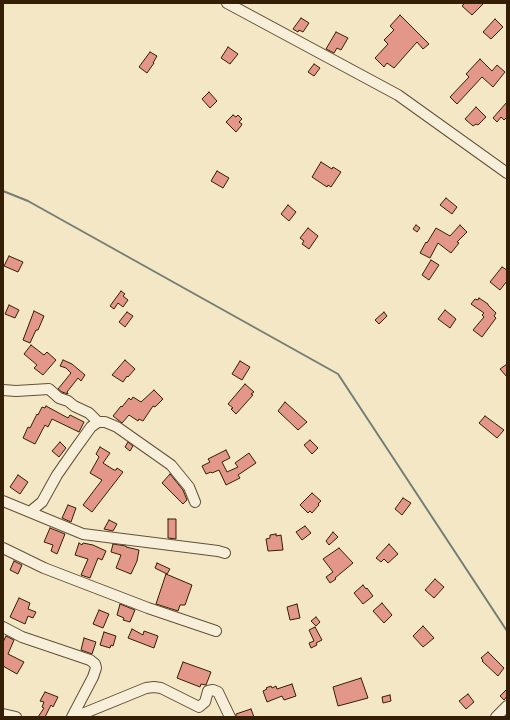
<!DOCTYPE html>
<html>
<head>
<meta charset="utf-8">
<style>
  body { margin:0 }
  #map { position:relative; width:510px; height:720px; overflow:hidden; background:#f3e7c6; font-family:Vollkorn,serif }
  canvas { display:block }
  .frame { position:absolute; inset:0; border:4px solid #341f06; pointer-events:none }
</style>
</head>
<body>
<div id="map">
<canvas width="510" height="720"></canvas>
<div class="frame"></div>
</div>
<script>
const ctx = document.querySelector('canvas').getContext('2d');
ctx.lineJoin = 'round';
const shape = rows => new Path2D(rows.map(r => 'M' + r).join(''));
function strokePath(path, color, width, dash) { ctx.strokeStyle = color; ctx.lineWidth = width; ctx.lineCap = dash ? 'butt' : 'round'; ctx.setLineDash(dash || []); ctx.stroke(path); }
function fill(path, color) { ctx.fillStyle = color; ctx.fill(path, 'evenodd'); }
strokePath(shape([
  [3,191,28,201,338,374,507,631]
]), '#747e74', 2);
const building = shape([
  [465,3,484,3,472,15,462,6,465,3],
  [400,15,429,44,423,49,417,42,394,68,387,63,384,67,375,58,388,44,384,40,394,30,390,26,400,15],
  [301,18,309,23,303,32,299,30,298,32,293,29,301,18],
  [495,19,503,27,491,39,483,32,495,19],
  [336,32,348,38,341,50,337,48,334,53,326,49,336,32],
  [228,47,238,54,230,64,221,58,228,47],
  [150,52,157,56,153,63,154,63,147,73,139,67,150,52],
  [480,59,492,71,497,65,505,72,493,87,482,77,457,104,450,97,469,77,466,74,480,59],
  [314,64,320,68,314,76,308,72,314,64],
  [209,92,217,101,210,108,202,99,209,92],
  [507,102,507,117,504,120,501,117,497,122,493,118,507,102],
  [476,107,486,117,478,125,476,124,473,126,465,119,476,107],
  [233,115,236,117,238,115,242,119,239,122,242,124,241,126,236,132,226,122,233,115],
  [321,162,332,169,333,167,341,172,331,187,328,185,327,187,312,177,321,162],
  [217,171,229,178,223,188,211,181,217,171],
  [446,198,457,207,452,214,440,205,446,198],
  [288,205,296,212,289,221,281,214,288,205],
  [416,225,420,228,417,232,413,229,416,225],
  [460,225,467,232,457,242,459,243,451,253,438,243,430,258,420,253,426,242,427,243,436,228,450,236,460,225],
  [308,228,318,236,309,249,302,244,304,241,300,238,308,228],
  [9,256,23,262,18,272,4,266,9,256],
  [431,260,439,265,429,280,422,275,431,260],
  [502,267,507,270,507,281,500,290,490,282,502,267],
  [121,291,125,294,123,296,128,300,123,307,118,303,114,309,110,306,121,291],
  [479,298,488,304,488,305,496,313,494,316,496,318,482,337,473,330,484,317,482,315,484,313,471,304,475,299,478,300,479,298],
  [9,305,19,310,15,318,5,314,9,305],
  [445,310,456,319,450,328,438,319,445,310],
  [34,311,44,316,38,330,36,330,30,343,23,340,34,311],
  [127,312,133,316,125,327,119,322,127,312],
  [384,312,387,316,379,324,375,320,384,312],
  [31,345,44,355,47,352,56,360,43,375,34,368,37,365,24,354,31,345],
  [63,360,72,364,85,375,81,381,78,378,67,392,68,394,62,392,58,389,71,373,66,368,60,366,63,360],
  [125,360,135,369,128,377,127,376,123,382,112,375,125,360],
  [240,361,250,367,242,380,232,374,240,361],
  [507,364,507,377,500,369,507,364],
  [245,384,254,392,251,394,253,395,236,414,231,409,233,408,228,404,245,384],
  [154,390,163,399,155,407,153,406,143,421,139,419,138,421,129,415,122,423,113,416,121,406,122,407,129,398,131,400,133,397,141,402,154,390],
  [285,402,307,422,298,430,278,411,285,402],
  [46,406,68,418,70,415,84,422,79,432,52,419,48,427,45,425,35,444,23,438,28,427,30,428,37,414,38,415,42,407,45,408,46,406],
  [485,416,504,430,497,438,479,423,485,416],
  [310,440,318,448,312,454,304,445,310,440],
  [60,442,66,448,59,457,52,451,60,442],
  [128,442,133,446,130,451,125,447,128,442],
  [100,447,110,453,103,463,114,470,116,470,117,468,123,472,92,512,83,505,102,480,90,473,99,457,96,454,100,447],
  [226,450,230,458,222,462,227,472,238,467,235,463,249,453,256,463,238,475,240,478,226,485,219,470,212,473,211,472,206,474,202,466,210,462,208,459,226,450],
  [170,474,183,490,187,500,183,504,162,483,170,474],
  [18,475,28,482,20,494,10,487,18,475],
  [312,493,321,501,318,504,319,505,312,513,310,511,308,513,300,505,312,493],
  [403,498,411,503,402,515,395,509,403,498],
  [68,505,76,508,71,522,62,518,68,505],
  [168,519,176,519,176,539,168,538,168,519],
  [109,520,117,524,113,531,104,529,109,520],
  [305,526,311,533,302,540,296,532,305,526],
  [50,528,65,534,57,554,51,551,53,545,44,542,50,528],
  [333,532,338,537,329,545,326,541,333,532],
  [276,534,276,536,281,535,283,550,268,551,266,539,270,538,270,535,276,534],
  [79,543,82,545,83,543,93,545,106,551,102,560,98,558,90,578,81,575,88,559,75,555,79,543],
  [113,544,126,546,126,547,139,550,137,561,131,574,116,568,121,555,111,552,113,544],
  [389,544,398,554,388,563,384,559,381,562,376,558,389,544],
  [339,548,353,563,335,578,336,579,330,583,326,577,333,572,323,559,339,548],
  [14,561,22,565,18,574,10,570,14,561],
  [157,563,170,569,167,574,155,568,157,563],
  [166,574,192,585,185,605,180,605,178,611,156,604,166,574],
  [435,579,444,587,434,598,425,590,435,579],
  [363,585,366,589,367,588,373,596,363,604,354,593,363,585],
  [19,598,30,603,28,609,36,612,33,618,28,616,25,624,10,617,19,598],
  [382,603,392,615,384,623,373,611,382,603],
  [120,604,135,610,130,622,123,620,124,618,117,615,120,604],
  [297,604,300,618,290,620,287,607,297,604],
  [99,610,109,614,103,628,93,624,99,610],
  [316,617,320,622,316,626,311,621,316,617],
  [423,626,434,638,423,647,413,636,423,626],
  [315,627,322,640,316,643,317,645,311,648,309,643,314,641,309,630,315,627],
  [132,629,143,635,144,631,158,636,154,648,128,638,132,629],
  [104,632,116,636,113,646,111,645,110,648,100,645,104,632],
  [6,636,14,640,8,654,24,662,17,674,3,666,3,642,6,636],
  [84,638,96,642,92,654,81,650,84,638],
  [488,652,504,668,498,676,482,661,483,660,481,658,488,652],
  [183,662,211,672,206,685,201,684,200,687,177,678,183,662],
  [361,678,368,698,338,706,333,687,361,678],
  [292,684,296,696,284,700,282,696,267,702,263,691,267,689,266,688,271,686,272,688,276,686,277,689,292,684],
  [507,689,507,696,504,700,500,696,507,689],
  [45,692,58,697,53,707,51,705,45,717,38,717,44,708,42,707,44,702,40,701,45,692],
  [468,694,474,702,466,709,459,701,468,694],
  [390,695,391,701,383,703,382,697,390,695],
  [251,709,254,717,236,717,236,714,251,709]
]);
fill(building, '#e39788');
strokePath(building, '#341f06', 1);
const minor = shape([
  [227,3,398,95,507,173],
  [3,390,16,391,49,389,59,398,68,401,74,406,89,413,98,422],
  [3,501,83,534,218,551,225,553],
  [31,511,42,502,57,475,73,452,91,427,98,422,105,422,117,427,171,465,189,487,195,502],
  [3,548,44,568,148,608,216,631],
  [3,627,22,637,90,660,95,664,96,668,93,677,72,717],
  [3,714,16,717],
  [75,717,146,688,154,687,161,688,199,707,205,702,208,691,213,690,218,692,230,717],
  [496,717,507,706]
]);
strokePath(minor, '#645136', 12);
strokePath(minor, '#f7efda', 10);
</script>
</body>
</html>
